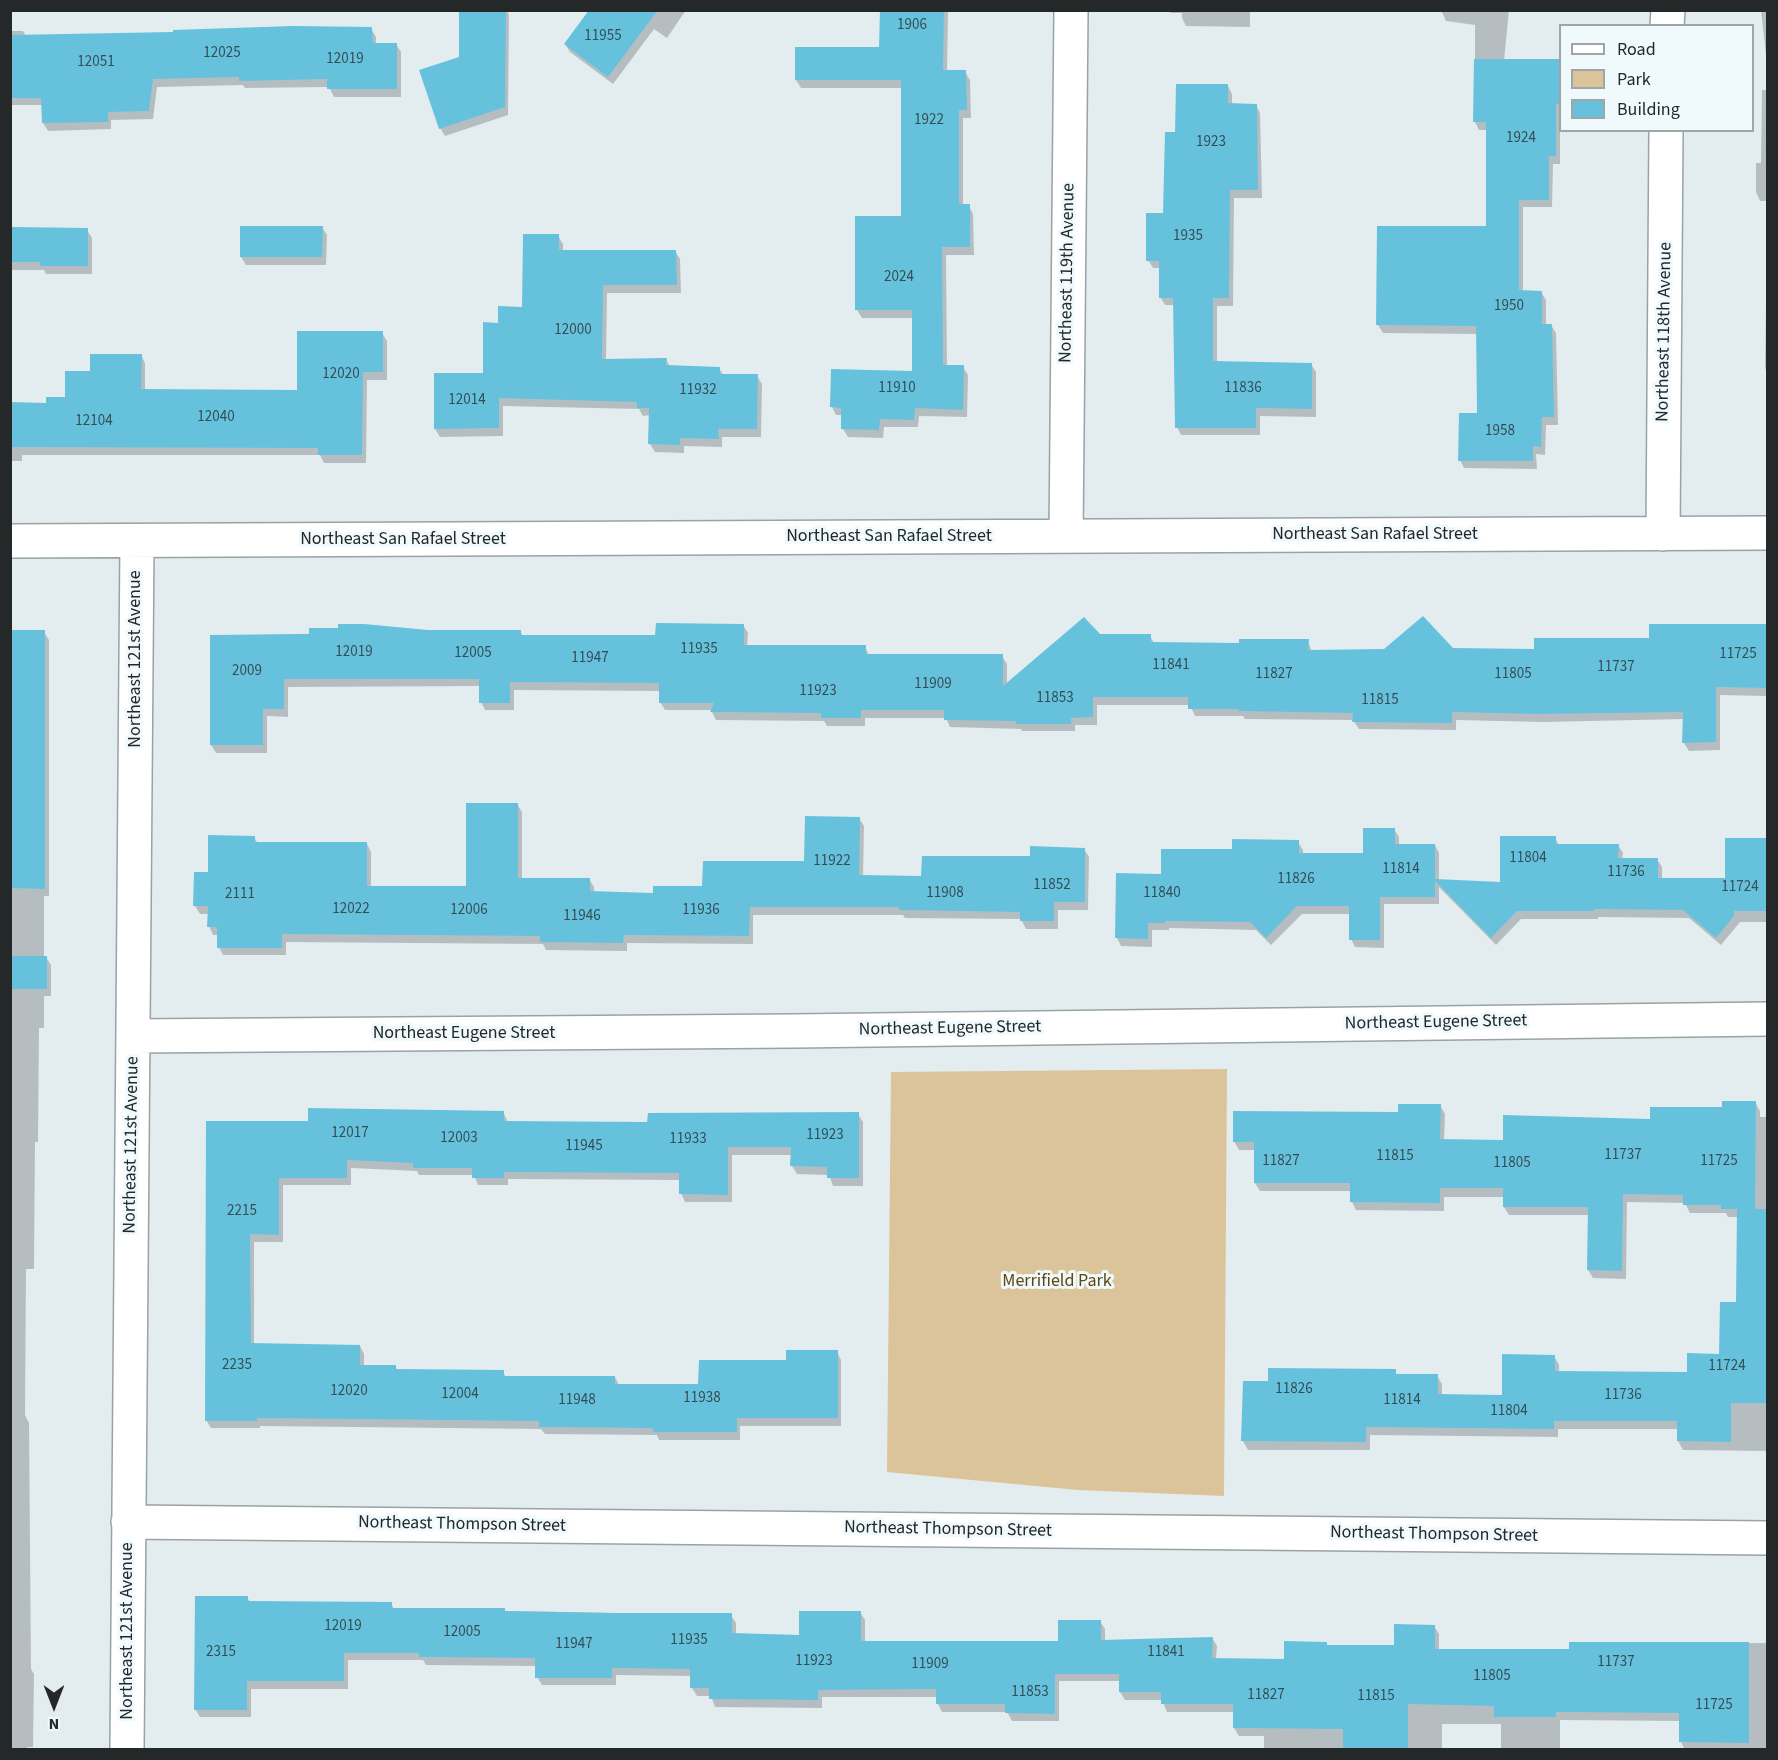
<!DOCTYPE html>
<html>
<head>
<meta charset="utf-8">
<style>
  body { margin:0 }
  #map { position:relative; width:1778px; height:1760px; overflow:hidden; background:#e3edf0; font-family:"Source Sans 3",sans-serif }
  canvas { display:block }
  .frame { position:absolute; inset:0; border:12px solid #242829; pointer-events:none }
  .legend { position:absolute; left:1559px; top:24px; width:195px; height:108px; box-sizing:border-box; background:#f0fafd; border:2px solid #9ea6a8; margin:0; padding:8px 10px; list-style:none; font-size:18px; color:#242829 }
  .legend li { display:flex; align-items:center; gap:12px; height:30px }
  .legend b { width:30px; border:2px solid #9ea6a8 }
  .north { position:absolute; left:24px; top:1676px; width:60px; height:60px; -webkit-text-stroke:4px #f0fafd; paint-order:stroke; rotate:180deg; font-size:16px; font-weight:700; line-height:24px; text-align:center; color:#242829 }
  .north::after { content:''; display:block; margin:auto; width:21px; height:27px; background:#242829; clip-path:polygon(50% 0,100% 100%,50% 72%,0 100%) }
</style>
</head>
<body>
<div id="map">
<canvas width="1778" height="1760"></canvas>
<div class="frame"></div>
<ul class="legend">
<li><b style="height:8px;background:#fff"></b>Road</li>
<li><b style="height:16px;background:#dbc499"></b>Park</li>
<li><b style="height:16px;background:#66c2dc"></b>Building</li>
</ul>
<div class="north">N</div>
</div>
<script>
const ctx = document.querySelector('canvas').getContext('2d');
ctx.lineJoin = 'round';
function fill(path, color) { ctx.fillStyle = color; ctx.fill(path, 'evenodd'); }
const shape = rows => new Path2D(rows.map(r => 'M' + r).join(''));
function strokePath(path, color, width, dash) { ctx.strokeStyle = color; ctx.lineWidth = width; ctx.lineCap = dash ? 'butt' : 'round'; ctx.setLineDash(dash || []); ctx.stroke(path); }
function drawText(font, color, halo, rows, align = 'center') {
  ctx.font = font + ' "Source Sans 3",sans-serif'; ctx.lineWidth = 6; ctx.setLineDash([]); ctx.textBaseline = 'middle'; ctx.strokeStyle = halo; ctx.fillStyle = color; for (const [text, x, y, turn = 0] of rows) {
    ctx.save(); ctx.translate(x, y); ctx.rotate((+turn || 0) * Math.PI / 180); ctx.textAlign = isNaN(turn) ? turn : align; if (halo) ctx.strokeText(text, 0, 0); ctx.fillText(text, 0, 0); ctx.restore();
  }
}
fill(shape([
  [1227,1069,1224,1496,1078,1490,887,1472,891,1072]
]), '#dbc499');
fill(shape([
  [461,10,507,10,509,15,508,115,445,136,440,128,460,58],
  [600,10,686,10,667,38,654,29,613,84,570,52,565,44],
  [881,10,948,10,947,72,965,72,970,80,971,118,963,118,963,206,969,206,973,214,974,255,946,255,947,367,963,367,968,375,967,417,919,416,918,427,884,427,883,438,848,437,843,429,843,415,836,415,832,407,914,373,914,318,862,318,857,310,903,217,902,88,801,88,796,80,881,49],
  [1169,10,1250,10,1250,27,1186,26,1182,18,1182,13,1170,13],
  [1441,10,1509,10,1504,61,1560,61,1560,164,1553,164,1552,207,1523,207,1523,292,1541,292,1546,300,1546,326,1551,325,1556,333,1558,425,1546,425,1545,455,1536,454,1537,469,1464,468,1460,460,1478,415,1477,334,1383,333,1378,325,1488,227,1488,130,1479,130,1475,122,1475,25,1446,21],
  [1761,10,1768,10,1768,74],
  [371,29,376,37,376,44,396,44,401,52,401,97,334,97,329,87,245,88,243,85,157,87,153,119,111,120,111,129,48,131,43,123,43,105,10,105,10,31,23,31,26,36],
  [1228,86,1232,94,1232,105,1256,105,1260,113,1262,198,1234,198,1233,306,1217,306,1217,363,1311,364,1316,372,1316,417,1260,416,1260,435,1181,435,1177,427,1175,305,1165,305,1160,297,1160,268,1153,268,1148,260,1165,215,1176,133],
  [1762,90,1768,90,1768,201,1760,201,1756,192,1756,163,1761,163],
  [322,227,327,235,326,265,246,265,241,257],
  [10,229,87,230,92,238,92,274,46,274,44,270,10,270],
  [558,236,563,244,563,251,675,251,680,259,681,293,607,293,606,360,666,359,670,367,719,368,724,376,757,376,762,384,761,437,722,437,722,447,684,446,684,453,655,452,650,444,650,415,643,416,639,409,503,406,503,436,440,437,435,429,484,375,499,325,524,309],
  [1766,304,1768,304,1768,373,1765,368],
  [382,333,387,341,387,380,367,380,366,463,324,463,320,455,22,455,22,461,10,461,10,404,47,404,66,398,91,373,141,355,145,363,145,390,299,391],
  [743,625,748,633,747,647,865,647,869,655,1002,656,1007,664,1007,685,1099,636,1150,636,1154,643,1241,644,1308,641,1312,652,1535,651,1650,639,1651,625,1768,625,1768,696,1720,695,1720,750,1689,751,1684,743,1684,719,1543,722,1456,720,1456,730,1359,729,1353,720,1245,719,1243,716,1195,716,1190,705,1097,705,1097,725,1075,725,1075,731,1022,731,1021,729,950,727,946,718,865,718,865,726,827,726,824,721,716,720,711,710,665,710,660,702,660,691,514,690,514,710,485,710,481,702,481,686,288,687,288,717,267,716,267,753,216,753,211,745,211,636,428,631,520,631,523,636,657,636],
  [10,631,44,632,49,640,49,896,44,896,44,957,46,957,51,965,51,996,44,996,44,1028,39,1028,38,1142,35,1142,34,1269,26,1269,25,1415,29,1423,31,1669,34,1674,33,1747,27,1747,27,1750,10,1750],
  [517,804,522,812,522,879,589,879,594,887,594,893,654,894,704,887,806,863,859,818,864,826,863,877,923,878,1084,849,1089,857,1088,910,1058,910,1058,929,1026,929,1021,919,905,918,903,915,753,915,753,944,627,943,627,951,546,950,543,944,286,942,286,955,223,955,219,947,219,935,213,935,209,926,209,914,200,914,195,906,209,874,254,837,258,844,367,844,371,852,371,887,468,887],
  [1394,829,1399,837,1399,845,1435,845,1439,853,1439,880,1501,883,1555,838,1559,845,1618,845,1623,853,1622,859,1657,859,1662,867,1662,879,1726,879,1726,839,1768,839,1768,922,1740,922,1721,945,1689,918,1598,917,1598,919,1521,919,1496,945,1439,887,1439,904,1384,904,1384,948,1355,947,1351,939,1351,914,1302,914,1271,945,1256,930,1169,928,1169,930,1152,930,1152,947,1121,946,1117,938,1162,875,1234,851,1298,842,1303,850,1303,855,1365,855],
  [1755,1102,1760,1111,1760,1117,1768,1117,1768,1451,1683,1450,1678,1441,1678,1429,1558,1429,1558,1437,1370,1435,1370,1450,1248,1450,1243,1441,1244,1383,1270,1383,1395,1371,1398,1376,1437,1376,1442,1384,1442,1396,1503,1397,1554,1356,1559,1365,1559,1372,1688,1374,1721,1355,1737,1303,1738,1217,1728,1217,1726,1213,1690,1213,1685,1203,1627,1202,1626,1279,1593,1278,1588,1270,1589,1215,1509,1215,1504,1207,1504,1197,1444,1197,1444,1211,1356,1210,1352,1202,1352,1191,1260,1191,1255,1183,1256,1150,1239,1150,1234,1141,1440,1105,1445,1114,1444,1141,1505,1142,1651,1120],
  [503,1112,508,1122,649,1123,858,1114,863,1122,863,1186,833,1186,829,1175,797,1174,792,1166,792,1155,732,1155,732,1202,685,1202,681,1193,681,1180,508,1179,508,1185,478,1185,474,1175,419,1175,417,1171,351,1168,351,1185,283,1185,283,1242,254,1242,254,1345,360,1346,364,1354,364,1366,395,1366,398,1371,503,1372,506,1377,615,1377,619,1385,700,1385,787,1362,837,1352,841,1360,841,1426,740,1426,740,1440,659,1440,657,1435,545,1434,541,1429,260,1426,260,1428,211,1428,206,1420,208,1122,309,1122],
  [247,1597,250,1602,391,1603,394,1609,731,1615,736,1623,736,1635,801,1636,860,1612,865,1620,865,1643,1059,1643,1100,1621,1105,1629,1105,1641,1212,1638,1217,1646,1216,1659,1285,1660,1328,1647,1395,1647,1434,1626,1439,1634,1439,1651,1571,1651,1571,1644,1768,1643,1768,1750,1685,1750,1681,1742,1681,1721,1560,1720,1560,1750,1501,1750,1501,1724,1442,1724,1442,1750,1264,1750,1264,1736,1239,1736,1234,1728,1234,1712,1167,1712,1162,1700,1125,1700,1120,1692,1120,1681,1059,1681,1059,1721,1012,1721,1007,1712,942,1712,938,1704,938,1697,822,1697,822,1708,715,1707,711,1696,697,1696,692,1688,692,1676,616,1675,616,1685,542,1685,537,1677,537,1666,426,1665,423,1660,348,1660,348,1689,251,1689,251,1717,200,1717,195,1709]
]), '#0003');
fill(shape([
  [459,10,506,10,505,107,439,129,419,70,459,57],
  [589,10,658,10,608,77,564,44],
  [880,10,944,10,943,70,966,70,967,110,959,110,959,204,970,204,970,247,942,247,943,365,964,365,963,410,915,408,914,420,880,419,879,430,841,429,841,408,830,407,831,369,912,371,912,310,855,310,855,216,901,216,901,80,795,80,795,47,879,47],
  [293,26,372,27,373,43,397,43,397,89,327,89,327,79,239,81,239,77,153,79,149,111,108,112,108,122,42,123,41,98,10,98,10,35,173,32,173,30],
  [1474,59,1560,59,1560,104,1556,104,1556,156,1549,156,1549,200,1519,200,1519,290,1542,291,1542,324,1552,324,1554,417,1542,417,1541,447,1533,446,1533,461,1458,461,1459,413,1477,413,1476,326,1376,325,1377,226,1486,226,1486,122,1473,122],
  [1176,84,1228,84,1228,103,1257,104,1258,190,1230,190,1229,298,1213,298,1213,361,1312,363,1312,409,1256,408,1256,428,1175,428,1173,298,1159,298,1159,261,1146,261,1146,213,1163,213,1165,132,1175,132],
  [240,226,323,226,322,257,240,257],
  [10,227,88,228,88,266,40,266,40,262,10,262],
  [523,234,559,234,559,250,676,250,677,285,603,285,602,359,667,358,666,365,720,367,720,374,758,374,757,429,718,429,719,439,680,438,680,445,648,444,649,408,637,408,637,402,499,398,499,428,434,429,434,373,483,373,483,322,498,323,498,306,522,307],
  [297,331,383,331,383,372,363,372,362,455,318,455,318,448,10,447,10,402,46,403,46,397,65,397,65,371,90,371,90,354,142,354,141,389,297,390],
  [1423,616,1453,648,1534,649,1534,638,1649,638,1649,624,1767,624,1767,688,1716,687,1716,742,1682,743,1683,712,1538,714,1452,712,1452,723,1352,722,1353,713,1239,711,1239,709,1188,709,1188,697,1093,697,1093,717,1071,718,1071,724,1016,724,1016,721,944,720,944,710,861,710,861,718,821,718,821,713,710,712,714,703,659,703,659,683,510,682,510,703,479,703,479,679,284,679,284,709,263,709,263,745,210,745,210,635,309,634,309,628,338,628,338,624,364,624,428,630,521,630,521,635,655,635,656,623,744,624,744,645,866,645,866,654,1003,654,1003,686,1084,617,1100,634,1151,634,1151,642,1239,643,1239,639,1309,639,1308,650,1384,649],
  [10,630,45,630,45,889,10,888],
  [466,803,518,803,518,878,590,878,590,891,653,893,653,886,702,886,703,861,804,861,805,816,860,817,859,875,921,876,922,856,1030,856,1030,846,1085,848,1085,902,1054,902,1054,921,1020,921,1020,912,899,910,899,907,750,907,749,936,624,935,623,943,540,942,540,936,282,934,282,948,217,948,217,927,207,927,208,906,193,906,194,872,208,872,208,835,255,836,255,842,367,842,367,886,466,886],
  [1363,828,1395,828,1395,844,1435,844,1435,879,1500,882,1500,836,1556,836,1556,844,1619,844,1618,858,1658,858,1658,878,1725,878,1725,838,1767,838,1767,911,1734,911,1734,916,1716,938,1683,910,1594,909,1594,911,1517,911,1491,938,1435,881,1435,897,1380,897,1380,940,1349,940,1349,906,1297,906,1266,938,1250,922,1165,921,1165,923,1148,923,1148,939,1115,938,1116,873,1161,874,1161,849,1232,849,1232,839,1299,840,1299,853,1363,853],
  [10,956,47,956,47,989,10,989],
  [1722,1101,1756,1101,1755,1209,1767,1209,1767,1403,1731,1403,1731,1442,1677,1441,1677,1421,1554,1421,1554,1429,1366,1427,1366,1442,1241,1441,1243,1381,1268,1381,1268,1368,1396,1369,1396,1374,1438,1374,1438,1394,1502,1395,1502,1354,1555,1355,1555,1371,1687,1372,1687,1353,1719,1354,1720,1302,1736,1302,1737,1209,1721,1209,1721,1205,1683,1205,1683,1195,1623,1194,1622,1271,1587,1270,1588,1207,1503,1207,1503,1188,1440,1188,1440,1203,1350,1202,1350,1183,1254,1183,1254,1142,1233,1142,1233,1111,1398,1112,1398,1104,1441,1104,1440,1139,1503,1140,1503,1115,1650,1119,1650,1107,1722,1107],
  [308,1108,504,1111,504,1121,647,1122,648,1113,859,1112,859,1178,827,1178,827,1167,790,1166,791,1147,728,1147,728,1195,679,1194,679,1173,504,1172,504,1178,472,1178,472,1168,413,1168,413,1163,347,1160,347,1178,279,1178,279,1235,250,1234,251,1343,360,1345,360,1365,396,1365,396,1369,504,1370,504,1376,615,1376,615,1384,698,1384,699,1360,786,1360,786,1350,838,1350,838,1418,737,1418,737,1432,653,1432,653,1428,539,1427,539,1421,257,1418,257,1421,205,1421,206,1121,308,1121],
  [195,1596,248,1596,248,1601,392,1602,392,1608,505,1608,505,1611,613,1613,732,1613,732,1633,799,1635,799,1611,861,1611,861,1641,1058,1641,1058,1620,1101,1620,1101,1640,1213,1637,1212,1658,1284,1659,1284,1641,1327,1642,1327,1645,1394,1645,1394,1624,1435,1625,1435,1649,1569,1649,1569,1642,1749,1642,1749,1743,1679,1742,1679,1713,1556,1712,1556,1717,1494,1717,1494,1706,1408,1704,1408,1749,1343,1749,1343,1729,1233,1728,1233,1704,1161,1704,1161,1692,1119,1692,1119,1674,1055,1674,1055,1714,1005,1713,1005,1704,936,1704,936,1689,818,1690,818,1700,709,1699,709,1688,690,1688,690,1669,612,1668,612,1678,535,1678,535,1658,419,1657,419,1653,344,1653,344,1681,247,1681,247,1710,194,1710]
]), '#66c2dc');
const minor = shape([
  [1667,26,1668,10],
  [1663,534,1666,130],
  [1066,536,1071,10],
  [10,541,1768,533],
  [133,1036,793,1031,1768,1019],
  [128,1522,1768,1538],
  [127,1750,137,541]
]);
strokePath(minor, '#99a2a5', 36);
strokePath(minor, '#fff', 33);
drawText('15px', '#344e56', null, [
  ["1906",912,26],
  ["11955",603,37],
  ["12025",222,54],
  ["12019",345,60],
  ["12051",96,63],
  ["1922",929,121],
  ["1924",1521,139],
  ["1923",1211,143],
  ["1935",1188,237],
  ["2024",899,278],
  ["1950",1509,307],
  ["12000",573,331],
  ["12020",341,375],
  ["11910",897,389],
  ["11836",1243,389],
  ["11932",698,391],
  ["12014",467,401],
  ["12040",216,418],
  ["12104",94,422],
  ["1958",1500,432],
  ["11935",699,650],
  ["12019",354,653],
  ["12005",473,654],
  ["11725",1738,655],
  ["11947",590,659],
  ["11841",1171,666],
  ["11737",1616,668],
  ["2009",247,672],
  ["11827",1274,675],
  ["11805",1513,675],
  ["11909",933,685],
  ["11923",818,692],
  ["11853",1055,699],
  ["11815",1380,701],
  ["11804",1528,859],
  ["11922",832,862],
  ["11814",1401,870],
  ["11736",1626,873],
  ["11826",1296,880],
  ["11852",1052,886],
  ["11724",1740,888],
  ["11908",945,894],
  ["11840",1162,894],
  ["2111",240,895],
  ["12022",351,910],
  ["12006",469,911],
  ["11936",701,911],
  ["11946",582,917],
  ["12017",350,1134],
  ["11923",825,1136],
  ["12003",459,1139],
  ["11933",688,1140],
  ["11945",584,1147],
  ["11737",1623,1156],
  ["11815",1395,1157],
  ["11827",1281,1162],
  ["11725",1719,1162],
  ["11805",1512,1164],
  ["2215",242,1212],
  ["2235",237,1366],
  ["11724",1727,1367],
  ["11826",1294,1390],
  ["12020",349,1392],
  ["12004",460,1395],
  ["11736",1623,1396],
  ["11938",702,1399],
  ["11948",577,1401],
  ["11814",1402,1401],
  ["11804",1509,1412],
  ["12019",343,1627],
  ["12005",462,1633],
  ["11935",689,1641],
  ["11947",574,1645],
  ["2315",221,1653],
  ["11841",1166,1653],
  ["11923",814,1662],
  ["11737",1616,1663],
  ["11909",930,1665],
  ["11805",1492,1677],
  ["11853",1030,1693],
  ["11827",1266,1696],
  ["11815",1376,1697],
  ["11725",1714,1706]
]);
drawText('18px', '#242829', '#f0fafd', [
  ["Northeast 119th Avenue",1068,273,-89],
  ["Northeast 118th Avenue",1665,332,-89],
  ["Northeast San Rafael Street",1375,535],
  ["Northeast San Rafael Street",889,537],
  ["Northeast San Rafael Street",403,540],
  ["Northeast 121st Avenue",136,659,-90],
  ["Northeast Eugene Street",1436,1023,-1],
  ["Northeast Eugene Street",950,1029,-1],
  ["Northeast Eugene Street",464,1034],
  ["Northeast 121st Avenue",132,1145,-89],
  ["Northeast Thompson Street",462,1525,1],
  ["Northeast Thompson Street",948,1530,1],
  ["Northeast Thompson Street",1434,1535,1],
  ["Northeast 121st Avenue",128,1631,-90]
]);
drawText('18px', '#604813', '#f0fafd', [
  ["Merrifield Park",1057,1282]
]);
</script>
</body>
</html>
